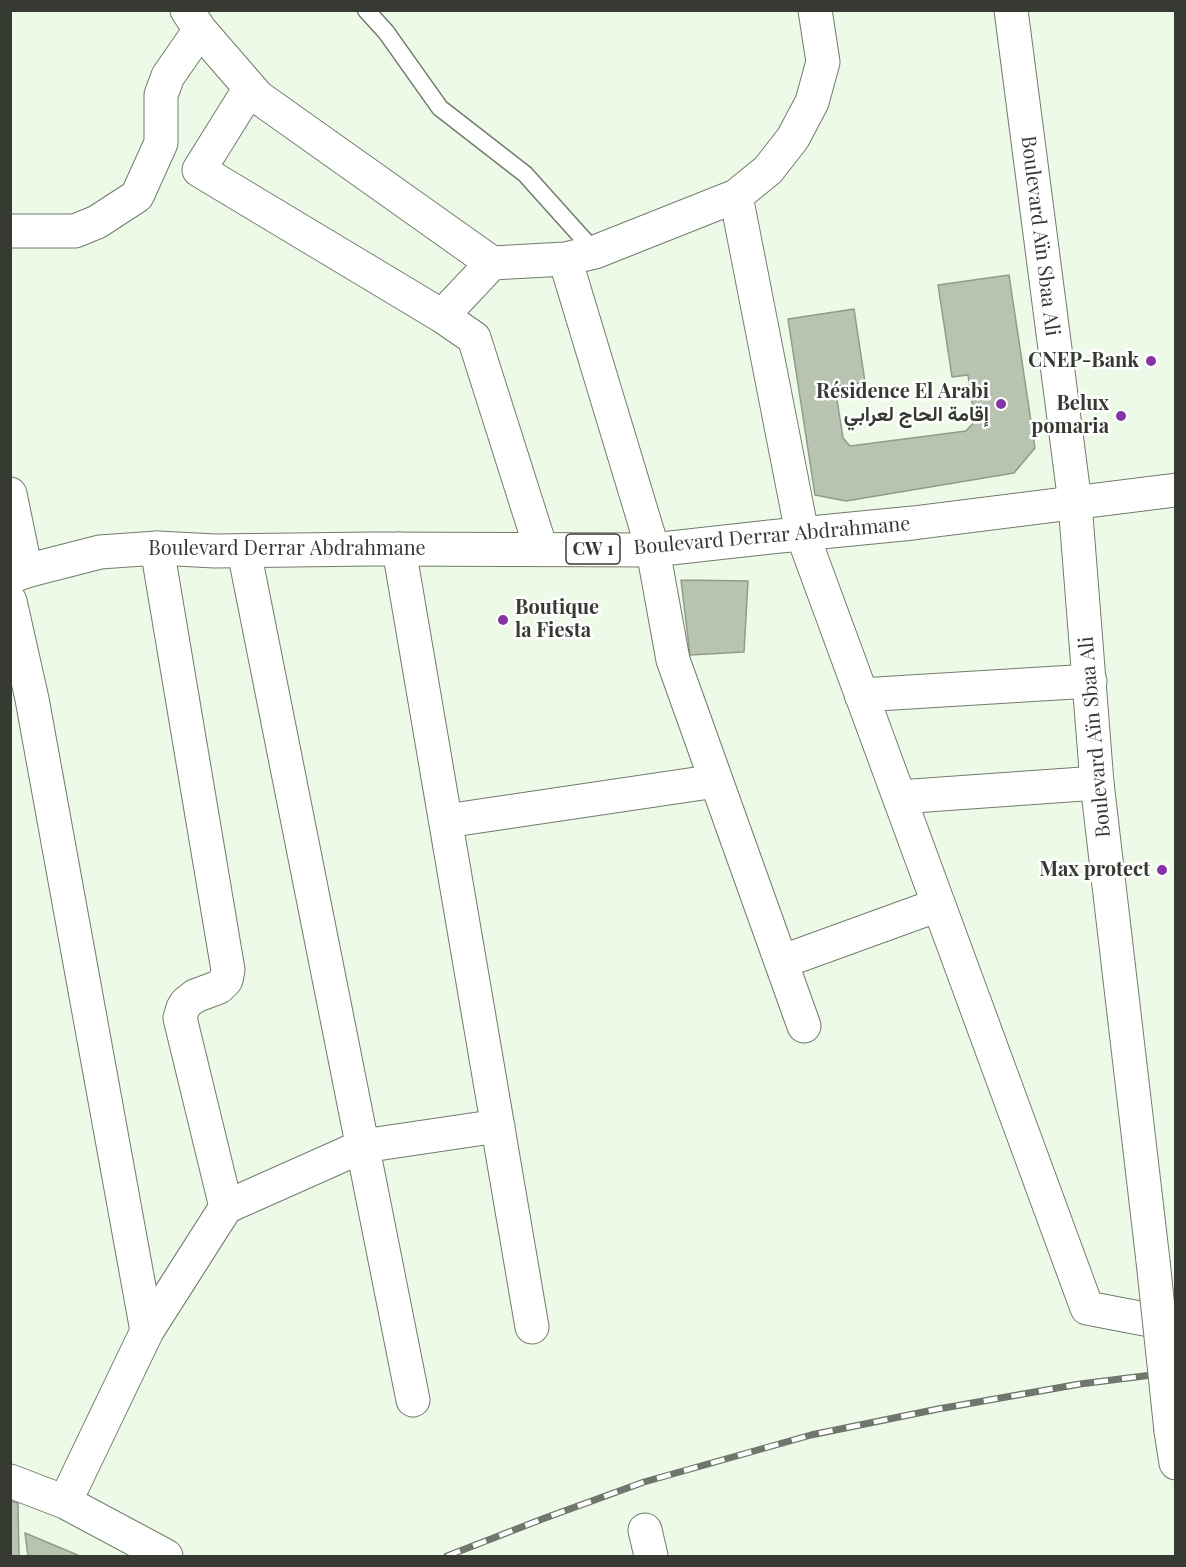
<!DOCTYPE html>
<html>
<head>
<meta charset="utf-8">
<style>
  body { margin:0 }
  #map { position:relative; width:1186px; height:1567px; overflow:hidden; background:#eefae8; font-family:"Playfair Display",serif }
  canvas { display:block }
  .frame { position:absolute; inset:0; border:12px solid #363a33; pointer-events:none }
</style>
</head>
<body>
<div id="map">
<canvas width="1186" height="1567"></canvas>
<div class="frame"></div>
</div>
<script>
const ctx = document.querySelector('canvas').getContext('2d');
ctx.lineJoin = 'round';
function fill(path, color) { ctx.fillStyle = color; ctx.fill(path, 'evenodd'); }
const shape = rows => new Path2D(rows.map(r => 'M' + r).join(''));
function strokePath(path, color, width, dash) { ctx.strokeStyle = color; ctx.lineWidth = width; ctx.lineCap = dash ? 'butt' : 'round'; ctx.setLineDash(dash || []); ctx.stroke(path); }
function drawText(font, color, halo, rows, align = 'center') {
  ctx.font = font + ' "Playfair Display",Vazirmatn,serif'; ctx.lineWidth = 5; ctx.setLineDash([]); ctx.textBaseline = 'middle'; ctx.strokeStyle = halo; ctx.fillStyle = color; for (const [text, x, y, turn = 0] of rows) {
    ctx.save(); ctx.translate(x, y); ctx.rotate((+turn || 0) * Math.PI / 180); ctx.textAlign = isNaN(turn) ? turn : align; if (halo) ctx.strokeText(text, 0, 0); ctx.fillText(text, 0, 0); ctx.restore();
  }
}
const building = shape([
  [1009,275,1035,448,1014,473,846,501,815,495,788,319,854,309,865,382,835,387,843,438,850,446,966,431,975,421,968,375,952,377,938,285,1009,275],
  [681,580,748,581,744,652,690,655,681,580],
  [10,1501,18,1503,19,1556,10,1556,10,1501],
  [25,1533,80,1556,28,1556,25,1533]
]);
fill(building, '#b8c3b2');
strokePath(building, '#909b8a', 1.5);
const lane = shape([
  [366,10,386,32,440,108,525,174,595,252]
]);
const street = shape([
  [187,10,200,30,258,97,492,263,565,259,595,252,736,196,768,170,793,138,812,102,823,62,815,10],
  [250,88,199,170,442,316,474,338,541,549],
  [736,196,802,533,1087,1308,1176,1325],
  [10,231,75,231,97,222,137,196,161,143,161,95,168,76,200,30],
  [565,259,653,550,673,660,804,1026],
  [442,316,492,263],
  [10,494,26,571],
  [157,548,228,970,226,980,219,987,195,996,186,1003,183,1008,180,1018,226,1207],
  [399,549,532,1327],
  [244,551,413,1400],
  [10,601,32,699,147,1331,65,1502],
  [861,695,1090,681],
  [899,797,1097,783],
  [446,821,716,781],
  [781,962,938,905],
  [147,1331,226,1207,363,1146,498,1126],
  [10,1481,65,1502,166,1556],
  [645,1530,651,1556]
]);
const secondary = shape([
  [1011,10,1075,503,1097,783,1153,1261],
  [1171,1431,1176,1463]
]);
const primary = shape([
  [10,577,26,571,100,552,157,548,215,551,372,549,653,550,770,537,913,523,1176,490]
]);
strokePath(lane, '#717c6c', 19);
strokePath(street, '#717c6c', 35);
strokePath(secondary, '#717c6c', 35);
strokePath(primary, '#717c6c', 35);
strokePath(lane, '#fff', 16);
strokePath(street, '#fff', 33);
strokePath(secondary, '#fff', 33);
strokePath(primary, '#fff', 33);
const rail = shape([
  [447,1556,545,1518,644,1482,811,1435,938,1409,1080,1384,1176,1372]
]);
strokePath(rail, '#6f766b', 7);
strokePath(rail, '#fff', 4.5, [14]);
const secondaryBridge = shape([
  [1153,1261,1171,1431]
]);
strokePath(secondaryBridge, '#717c6c', 35, []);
strokePath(secondaryBridge, '#fff', 33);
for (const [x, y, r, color] of [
  [1151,361,6,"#8434a4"],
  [1001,404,6,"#8434a4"],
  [1121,416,6,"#8434a4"],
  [503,620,6,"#8434a4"],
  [1162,870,6,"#8434a4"]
]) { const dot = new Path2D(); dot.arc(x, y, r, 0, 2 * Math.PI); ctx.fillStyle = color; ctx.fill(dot); strokePath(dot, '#fff', 2); }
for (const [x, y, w] of [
  [593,549,54]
]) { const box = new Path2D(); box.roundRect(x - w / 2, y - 15, w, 30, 4.5); ctx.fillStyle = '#fff'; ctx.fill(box); strokePath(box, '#363a33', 1.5); }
drawText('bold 18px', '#363a33', null, [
  ["CW 1",593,549]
]);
drawText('20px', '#363a33', '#fff', [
  ["Boulevard Aïn Sbaa Ali",1040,236,83],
  ["Boulevard Derrar Abdrahmane",772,536,-5],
  ["Boulevard Derrar Abdrahmane",287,549],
  ["Boulevard Aïn Sbaa Ali",1095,737,-95]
]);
drawText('bold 20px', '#363a33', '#fff', [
  ["CNEP-Bank",1139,361],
  ["Résidence El Arabi",989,392],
  ["إقامة الحاج لعرابي",989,415],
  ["Belux",1109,404],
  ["pomaria",1109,427],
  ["Boutique",515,608,"left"],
  ["la Fiesta",515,631,"left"],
  ["Max protect",1150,870]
], 'right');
</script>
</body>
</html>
